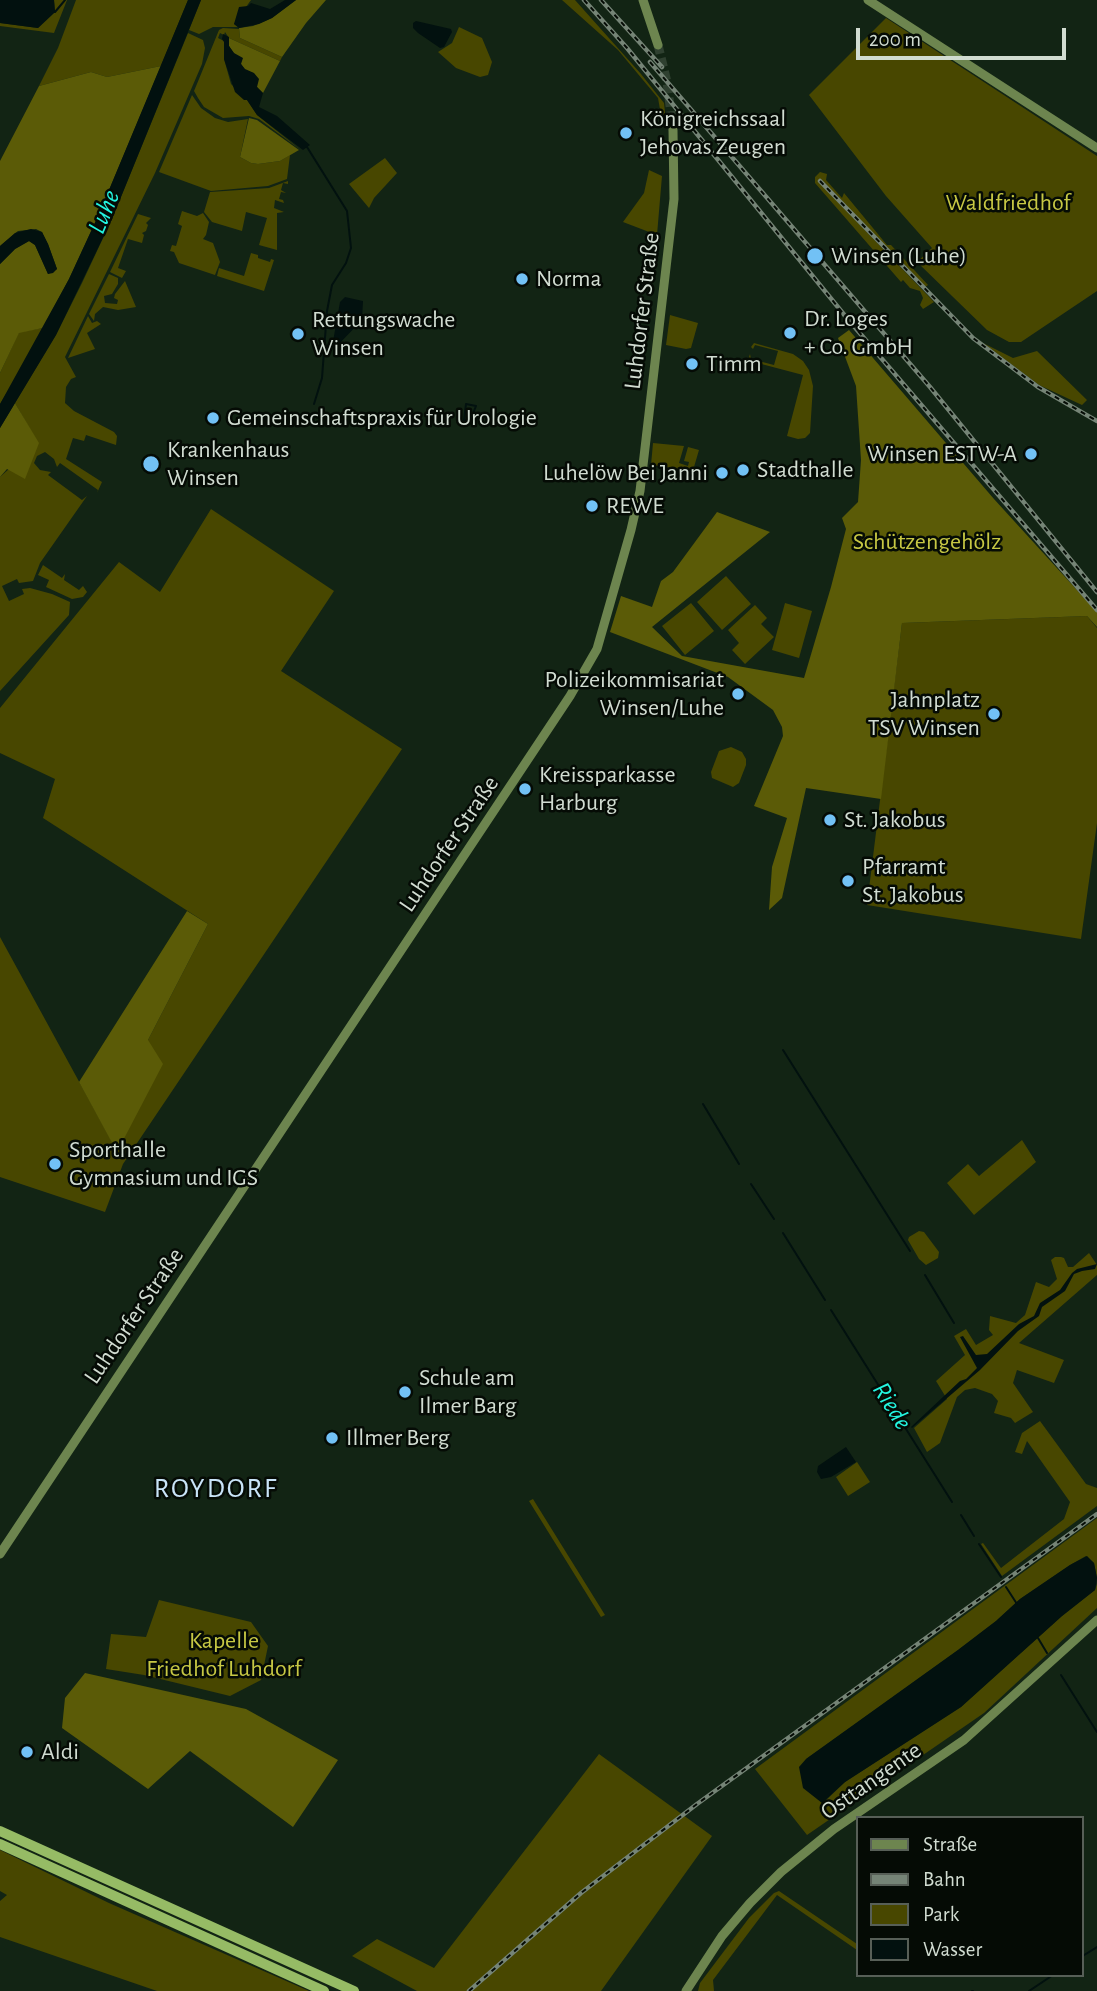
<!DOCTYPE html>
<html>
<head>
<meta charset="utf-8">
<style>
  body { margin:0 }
  #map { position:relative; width:1097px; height:1991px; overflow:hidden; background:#122414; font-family:"Alegreya Sans",sans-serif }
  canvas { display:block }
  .legend { position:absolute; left:856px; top:1816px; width:228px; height:161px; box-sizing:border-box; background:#050b05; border:2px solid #575f57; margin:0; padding:9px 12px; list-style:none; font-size:21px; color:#d1dcd1 }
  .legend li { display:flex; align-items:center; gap:14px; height:35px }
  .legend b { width:35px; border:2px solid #575f57 }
  .scale { position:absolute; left:856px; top:28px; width:210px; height:32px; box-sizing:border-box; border:4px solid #d1dcd1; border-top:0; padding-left:9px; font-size:21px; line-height:24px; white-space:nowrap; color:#d1dcd1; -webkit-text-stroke:5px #050b05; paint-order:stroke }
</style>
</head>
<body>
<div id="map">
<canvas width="1097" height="1991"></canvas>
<ul class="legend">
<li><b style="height:9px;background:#6d854f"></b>Straße</li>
<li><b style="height:9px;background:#758476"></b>Bahn</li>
<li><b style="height:19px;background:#484700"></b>Park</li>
<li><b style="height:19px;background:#02110f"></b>Wasser</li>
</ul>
<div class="scale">200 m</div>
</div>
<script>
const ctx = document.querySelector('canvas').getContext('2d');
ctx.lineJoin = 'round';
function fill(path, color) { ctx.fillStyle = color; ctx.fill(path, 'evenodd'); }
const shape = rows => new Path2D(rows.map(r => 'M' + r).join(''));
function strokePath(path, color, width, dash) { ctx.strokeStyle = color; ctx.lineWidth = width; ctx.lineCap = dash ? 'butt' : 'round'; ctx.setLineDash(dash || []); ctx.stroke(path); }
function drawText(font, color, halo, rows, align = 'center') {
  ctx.font = font + ' "Alegreya Sans",sans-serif'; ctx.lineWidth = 5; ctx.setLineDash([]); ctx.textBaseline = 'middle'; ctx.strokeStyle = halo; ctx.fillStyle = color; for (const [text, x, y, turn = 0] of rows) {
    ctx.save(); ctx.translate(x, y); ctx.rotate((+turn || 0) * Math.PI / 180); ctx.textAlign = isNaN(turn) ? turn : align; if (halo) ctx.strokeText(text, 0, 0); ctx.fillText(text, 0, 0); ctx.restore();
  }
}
fill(shape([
  [54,0,67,0,54,33,0,26,0,23,38,28,55,12],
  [76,0,188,0,161,66,107,77,91,72,39,86,58,48],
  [201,0,251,0,234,24,238,27,213,27,199,34,189,30],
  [562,0,575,0,641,74,664,103,666,122,662,121,658,98,618,50],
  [886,18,1097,156,1097,291,1021,342,1009,342,987,330,917,262,932,248,886,196,809,95],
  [459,27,482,38,492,62,488,75,480,77,456,68,438,52,452,43],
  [223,28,239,29,240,38,282,57,280,61,229,38,225,32,224,35,220,33,218,38,224,41,224,59,231,84,247,100,257,115,302,151,259,119,249,116,223,118,204,107,198,98,194,91,199,79,219,30],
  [188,33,203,40,205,48,202,64,155,173,65,357,76,377,71,379,66,387,65,403,74,411,114,432,117,436,116,445,86,435,84,441,73,438,66,459,102,482,97,493,98,490,60,463,57,467,54,459,45,452,37,456,34,463,40,470,51,472,48,475,82,500,87,496,40,563,33,581,19,583,17,579,2,586,9,601,24,594,22,589,30,588,52,594,70,602,69,615,0,691,0,477,38,443,15,403,56,335,82,283,112,219],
  [192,95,201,108,215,118,228,122,248,119,240,157,251,163,258,164,280,161,290,155,287,179,268,186,211,191,159,172],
  [385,158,397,173,374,198,369,208,349,184],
  [649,170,662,176,657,235,623,222,644,193],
  [820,172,827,174,826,180,842,198,844,193,887,245,891,245,928,285,925,287,820,179,818,181,934,302,923,309,920,305,923,298,920,291,910,288,903,280,901,282,815,183,815,177],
  [288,181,288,184,283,183,281,190,286,193,281,192,279,199,283,200,284,203,275,200,274,208,284,212,277,213,277,250,259,245,267,218,246,212,242,231,212,222,204,212,210,192,269,188],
  [182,211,197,216,203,213,209,222,206,235,203,239,213,243,220,262,215,275,179,263,174,252,170,251,172,245,176,246,182,226,178,224],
  [138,214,151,218,146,223,148,225,146,231,142,233,144,235,142,243,128,239,118,268,126,271,122,278,110,272],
  [251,253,258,255,258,258,270,262,271,259,274,260,264,291,217,276,219,268,244,276],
  [109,274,118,278,118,284,112,294,104,296,105,303,117,304,118,300,114,298,115,294,125,281,136,307,118,310,103,307,95,314,94,321,89,314],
  [670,315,698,323,691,348,686,349,666,345],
  [88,316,92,323,97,321,101,324,87,333,95,349,68,358],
  [43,328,18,375,0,404,0,373,19,332],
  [754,343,793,354,803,361,809,370,813,386,810,433,805,438,798,439,787,436,803,375,750,361,746,366,750,354,751,359,774,365,778,351,755,345,753,349,751,347],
  [983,343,1013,358,1037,351,1087,400,1082,405,1039,385],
  [653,443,684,446,679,463,688,466,689,462,684,461,688,447,699,450,694,467,701,469,701,472,651,465],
  [211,509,334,591,281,671,402,749,123,1164,105,1212,0,1177,0,937,117,1151,148,1040,208,924,43,818,55,779,0,753,0,708,119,562,160,592],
  [43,565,62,578,65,574,64,580,79,590,83,586,87,592,83,597,72,599,46,587,49,580,38,575],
  [726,576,751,604,722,630,697,602],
  [691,603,714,631,685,655,662,626],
  [785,603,812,611,799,658,772,650],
  [755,605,767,618,761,624,774,637,745,664,732,650,739,643,728,630],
  [1087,616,1097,628,1097,823,1081,939,867,905,902,623],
  [731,747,742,752,746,759,746,765,739,783,733,787,712,778,711,772,719,751],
  [1022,1140,1036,1162,974,1215,947,1183,968,1164,979,1176],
  [919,1231,924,1232,939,1252,938,1258,926,1265,919,1259,908,1240,909,1237],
  [1089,1253,1097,1265,1097,1275,1019,1343,1064,1360,1054,1383,1017,1370,1013,1383,1033,1412,1015,1423,1011,1418,994,1413,998,1401,992,1394,975,1388,965,1390,957,1397,940,1443,927,1452,914,1428,947,1399,936,1381,965,1355,954,1336,966,1329,976,1345,993,1335,989,1330,990,1316,1016,1323,1025,1315,1036,1282,1049,1287,1057,1279,1051,1260,1055,1257,1061,1257,1064,1258,1068,1267,1073,1267],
  [1040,1421,1086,1484,1097,1488,1097,1506,1002,1576,981,1544,983,1543,1001,1568,1064,1519,1070,1502,1027,1441,1022,1454,1015,1452,1022,1433],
  [857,1462,870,1482,848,1496,836,1477],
  [533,1499,605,1615,601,1617,529,1501],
  [1097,1518,1097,1578,1094,1563,1086,1556,1070,1565,1020,1599,996,1621,958,1650,806,1759,823,1803,845,1782,961,1707,1062,1616,1095,1590,1097,1584,1097,1608,984,1713,807,1835,755,1769],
  [159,1600,251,1622,268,1646,261,1680,230,1696,144,1675,106,1669,111,1634,146,1637],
  [599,1754,712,1836,601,1991,417,1991,352,1956,377,1939,434,1968],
  [0,1850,109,1903,309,1991,157,1991,0,1937,0,1901,7,1895,0,1891],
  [779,1891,857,1944,857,1950,777,1895,713,1980,714,1991,698,1991,700,1983,749,1918,774,1893]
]), '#484700');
fill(shape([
  [296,0,326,0,306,23,282,57,240,38,239,28,253,26,272,18],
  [229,38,280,61,263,93,257,87,253,73,245,70,229,46],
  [161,66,99,214,69,279,43,328,19,333,0,373,0,264,15,249,29,241,35,245,48,274,57,269,48,244,42,232,36,229,18,231,0,246,0,161,39,86,91,72,107,77],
  [249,118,257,120,299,150,280,161,258,164,251,163,240,157],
  [849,330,994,499,1097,612,1097,627,1087,616,902,623,881,799,806,788,782,898,769,910,772,867,787,818,754,806,783,736,782,727,773,710,728,677,610,632,621,596,652,607,661,581,673,572,717,512,770,532,652,627,682,656,804,678,831,587,846,529,842,518,858,502,861,460,856,386,838,338],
  [15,403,39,443,25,479,7,469,0,477,0,428],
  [187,911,208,924,148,1040,163,1064,117,1152,79,1082],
  [85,1673,246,1709,338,1760,293,1827,190,1751,148,1789,62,1728,65,1698]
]), '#5b5b07');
fill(shape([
  [0,0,54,0,55,12,38,28,0,23],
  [188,0,201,0,112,219,56,335,0,428,0,404,69,279,99,214],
  [285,0,296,0,272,18,259,24,239,28,234,24,239,7,248,6,251,3,270,9],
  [416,21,451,29,452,32,444,47,440,48,418,33,413,28,413,23],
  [223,34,229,37,229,46,234,53,243,58,241,64,245,69,254,73,259,79,257,87,263,93,259,107,277,116,310,145,303,150,257,115,247,100,244,100,235,92,224,59,224,42,222,39],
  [31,229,42,232,48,244,57,269,53,273,48,274,35,245,29,241,15,249,0,264,0,246,15,233],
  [345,297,363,301,362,320,336,347,332,347,340,302],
  [1097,1264,1095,1269,1082,1271,1074,1274,1065,1291,1042,1307,1039,1316,1018,1331,980,1370,912,1428,911,1427,960,1381,966,1379,977,1368,960,1337,963,1336,976,1355,987,1354,1019,1324,1034,1316,1040,1303,1060,1290,1072,1273,1077,1269],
  [846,1447,856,1462,831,1477,821,1479,817,1472,818,1466],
  [1087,1556,1094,1563,1097,1578,1095,1590,1062,1616,961,1707,845,1782,822,1803,803,1788,799,1767,806,1759,958,1650,996,1621,1020,1599,1070,1565]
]), '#02110f');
strokePath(shape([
  [55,12,65,0],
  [307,147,347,211,351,248,346,263,332,285,327,311,322,378,314,404],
  [466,404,476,406,470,421,464,420,466,404],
  [783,1050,910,1251],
  [703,1104,739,1164],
  [751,1184,774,1219],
  [783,1233,825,1300],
  [925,1275,954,1323],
  [831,1310,952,1502],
  [961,1515,974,1536],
  [979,1544,1001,1577],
  [1006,1587,1017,1604],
  [1038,1638,1047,1653],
  [1061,1675,1097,1732],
  [1081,1957,1097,1947],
  [972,1991,973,1991],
  [1029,1991,1053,1975]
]), '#02110f', 2);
strokePath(shape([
  [658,45,667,82,673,130]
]), '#2f4030', 9, [9, 4.5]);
strokePath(shape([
  [643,0,658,45],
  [868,0,1097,148],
  [0,1554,570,696,597,649,631,530,640,491,674,199,673,130],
  [686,1991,722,1936,750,1903,781,1872,834,1829,964,1740,1097,1620]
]), '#6d854f', 9);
strokePath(shape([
  [0,1831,354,1991],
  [0,1844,324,1991]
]), '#96bb65', 10);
const rail = shape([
  [584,0,627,48,846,317,1097,610],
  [601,0,662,67],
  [650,62,930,387,1097,592],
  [820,181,973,338,1038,387,1097,421],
  [469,1991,581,1893,697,1804,1097,1514]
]);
strokePath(rail, '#758476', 4.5);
strokePath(rail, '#050b05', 2, [5]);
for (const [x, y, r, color] of [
  [626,133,7,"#72c1f5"],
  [815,256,9,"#72c1f5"],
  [522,279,7,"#72c1f5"],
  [790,333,7,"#72c1f5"],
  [298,334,7,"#72c1f5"],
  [692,364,7,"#72c1f5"],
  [213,418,7,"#72c1f5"],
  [1031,454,7,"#72c1f5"],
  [151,464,9,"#72c1f5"],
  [743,470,7,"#72c1f5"],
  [722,473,7,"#72c1f5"],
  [592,506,7,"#72c1f5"],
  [738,694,7,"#72c1f5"],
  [994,714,7,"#72c1f5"],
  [525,789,7,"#72c1f5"],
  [830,820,7,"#72c1f5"],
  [848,881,7,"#72c1f5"],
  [55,1164,7,"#72c1f5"],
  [405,1392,7,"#72c1f5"],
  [332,1438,7,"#72c1f5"],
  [27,1752,7,"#72c1f5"]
]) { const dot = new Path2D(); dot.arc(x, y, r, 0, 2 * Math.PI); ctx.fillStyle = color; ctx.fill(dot); strokePath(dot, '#050b05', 2.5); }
drawText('24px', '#d1dcd1', '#050b05', [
  ["Königreichssaal",640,119],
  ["Jehovas Zeugen",640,147],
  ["Winsen (Luhe)",831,256],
  ["Norma",536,279],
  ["Dr. Loges",804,319],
  ["+ Co. GmbH",804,347],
  ["Rettungswache",312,320],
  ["Winsen",312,348],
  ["Timm",706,364],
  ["Gemeinschaftspraxis für Urologie",227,418],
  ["Krankenhaus",167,450],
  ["Winsen",167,478],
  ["Winsen ESTW-A",1017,454,"right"],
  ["Stadthalle",757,470],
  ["Luhelöw Bei Janni",708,473,"right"],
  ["REWE",606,506],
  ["Polizeikommisariat",724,680,"right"],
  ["Winsen/Luhe",724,708,"right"],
  ["Jahnplatz",980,700,"right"],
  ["TSV Winsen",980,728,"right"],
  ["Kreissparkasse",539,775],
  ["Harburg",539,803],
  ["St. Jakobus",844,820],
  ["Pfarramt",862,867],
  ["St. Jakobus",862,895],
  ["Sporthalle",69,1150],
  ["Gymnasium und IGS",69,1178],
  ["Schule am",419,1378],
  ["Ilmer Barg",419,1406],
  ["Illmer Berg",346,1438],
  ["Aldi",41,1752]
], 'left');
drawText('24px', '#c7c844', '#050b05', [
  ["Waldfriedhof",1008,203],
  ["Schützengehölz",927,542],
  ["Kapelle",224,1641],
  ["Friedhof Luhdorf",224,1669]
]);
drawText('24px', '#d1dcd1', '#050b05', [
  ["Luhdorfer Straße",642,311,-83],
  ["Luhdorfer Straße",449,844,-56],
  ["Luhdorfer Straße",134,1316,-56],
  ["Osttangente",871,1781,-35]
]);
drawText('italic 26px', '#23f4df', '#050b05', [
  ["Luhe",104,212,-67],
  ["Riede",892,1406,58]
]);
ctx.letterSpacing = '2px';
drawText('28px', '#c9e4f8', '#050b05', [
  ["ROYDORF",216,1489]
]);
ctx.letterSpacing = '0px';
</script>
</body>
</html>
